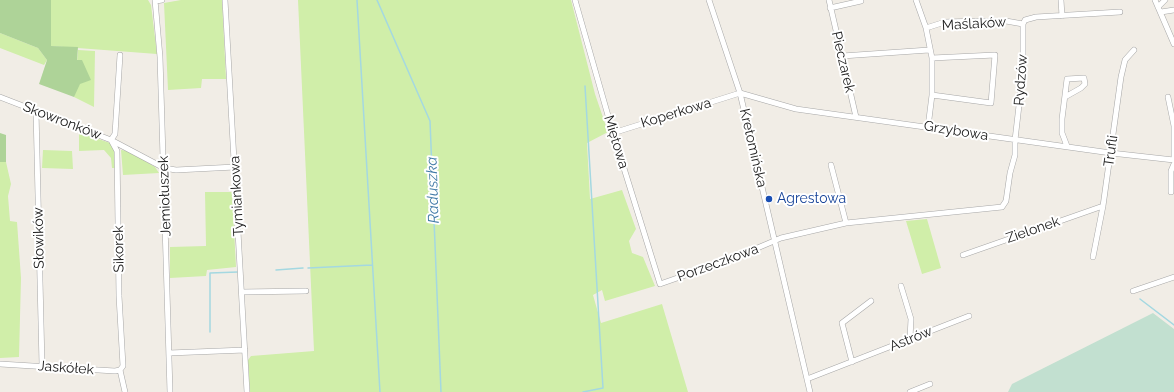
<!DOCTYPE html>
<html>
<head>
<meta charset="utf-8">
<style>
  body { margin:0 }
  canvas { display:block; background:#f1ede6 }
</style>
</head>
<body>
<canvas width="1174" height="392"></canvas>
<script>
const ctx = document.querySelector('canvas').getContext('2d');
ctx.lineJoin = 'round';
function fill(path, color) { ctx.fillStyle = color; ctx.fill(path, 'evenodd'); }
const shape = rows => new Path2D(rows.map(r => 'M' + r).join(''));
function strokePath(path, color, width, dash) { ctx.strokeStyle = color; ctx.lineWidth = width; ctx.lineCap = dash ? 'butt' : 'round'; ctx.setLineDash(dash || []); ctx.stroke(path); }
function drawText(font, color, halo, rows, align = 'center') {
  ctx.font = font + ' Raleway,sans-serif'; ctx.lineWidth = 4; ctx.setLineDash([]); ctx.textBaseline = 'middle'; ctx.strokeStyle = halo; ctx.fillStyle = color; for (const [text, x, y, turn = 0] of rows) {
    ctx.save(); ctx.translate(x, y); ctx.rotate((+turn || 0) * Math.PI / 180); ctx.textAlign = isNaN(turn) ? turn : align; if (halo) ctx.strokeText(text, 0, 0); ctx.fillText(text, 0, 0); ctx.restore();
  }
}
fill(shape([
  [51,0,148,0,151,5,157,54,51,46],
  [181,0,222,0,226,79,202,79,201,88,168,90,164,3],
  [298,0,571,0,595,94,608,132,587,143,590,199,622,190,636,229,629,241,632,253,643,257,655,286,605,301,602,290,593,295,601,323,662,304,688,392,250,392,248,360,251,356,314,351],
  [0,33,38,48,47,60,44,65,0,48],
  [78,50,95,51,94,107,74,97],
  [81,133,110,143,114,149,115,168,112,168,111,158,104,150,79,151,79,134],
  [43,150,72,151,73,169,42,168],
  [121,150,129,151,155,167,159,173,123,175],
  [0,162,6,162,11,184,8,196,10,221,17,222,21,278,19,357,0,358],
  [205,192,232,192,236,267,207,270,206,276,170,278,170,247,206,246],
  [927,219,941,268,922,274,906,221]
]), '#d0eea9');
fill(shape([
  [0,0,51,0,51,46,78,47,77,60,82,60,91,80,80,84,74,97,39,84,47,60,38,48,0,33],
  [0,133,6,135,6,162,0,162]
]), '#aed398');
fill(shape([
  [1153,313,1174,329,1174,392,1008,392,1012,384]
]), '#c2e0d0');
strokePath(shape([
  [357,0,380,392],
  [377,0,430,121,441,392],
  [308,268,372,265],
  [276,270,303,268],
  [1140,299,1174,325],
  [210,332,210,273,238,272],
  [583,392,603,388,585,86]
]), '#a4d8e1', 1.5);
const minor = shape([
  [155,0,160,57,170,392],
  [225,0,247,392],
  [575,0,613,133,660,284,729,260,781,238,846,223,1002,207,1006,201,1010,173,1015,155,1015,140,1023,71,1023,24,1025,20,1036,17,1120,12],
  [709,0,740,93,810,392],
  [829,0,856,117],
  [916,0,926,28,932,58,932,95,928,127],
  [1061,0,1062,16],
  [1155,0,1174,44],
  [156,1,162,0],
  [1158,7,1165,0],
  [830,8,861,1],
  [1161,12,1174,10],
  [926,28,945,22,982,21,1006,21,1023,24],
  [842,56,929,50],
  [932,95,991,103,995,55,932,58],
  [0,97,111,140,115,134,120,55],
  [1065,97,1081,88,1085,84,1084,78,1067,79,1062,119,1062,133,1067,146],
  [1168,97,1174,126,1174,160],
  [36,111,42,365],
  [613,133,740,93,796,109,1111,153,1174,160],
  [111,140,164,168,176,170,235,167],
  [831,165,846,223],
  [1171,192,1171,171,1174,164],
  [963,255,1103,206],
  [1093,257,1103,206,1121,77,1125,60,1134,50],
  [901,286,911,319,910,338],
  [1133,291,1174,277],
  [242,292,306,291],
  [169,353,245,350],
  [852,362,842,323,871,301],
  [0,364,115,371,120,370,123,366,119,296,117,151,111,140],
  [120,370,125,392],
  [807,379,969,316],
  [910,392,930,384]
]);
strokePath(minor, '#a7a7a7', 6);
strokePath(minor, '#fff', 5);
for (const [x, y, r, color] of [
  [769,199,4,"#1a4fb4"]
]) { const dot = new Path2D(); dot.arc(x, y, r, 0, 2 * Math.PI); ctx.fillStyle = color; ctx.fill(dot); strokePath(dot, '#fff', 1.5); }
drawText('14px', '#202020', '#fff', [
  ["Maślaków",974,24,-3],
  ["Pieczarek",843,62,77],
  ["Rydzów",1021,80,-86],
  ["Koperkowa",676,113,-17],
  ["Skowronków",62,121,21],
  ["Grzybowa",956,131,9],
  ["Miętowa",616,142,73],
  ["Kretomińska",753,148,77],
  ["Trufli",1111,151,-82],
  ["Jemiołuszek",165,196,-92],
  ["Tymiankowa",237,196,-93],
  ["Zielonek",1033,230,-19],
  ["Słowików",39,238,-91],
  ["Sikorek",119,249,-91],
  ["Porzeczkowa",718,263,-20],
  ["Astrów",911,339,-22],
  ["Jaskółek",66,368,4]
]);
drawText('14px', '#164399', '#fff', [
  ["Agrestowa",777,199]
], 'left');
drawText('italic 15px', '#407aa6', '#fff', [
  ["Raduszka",433,190,-92]
]);
</script>
</body>
</html>
